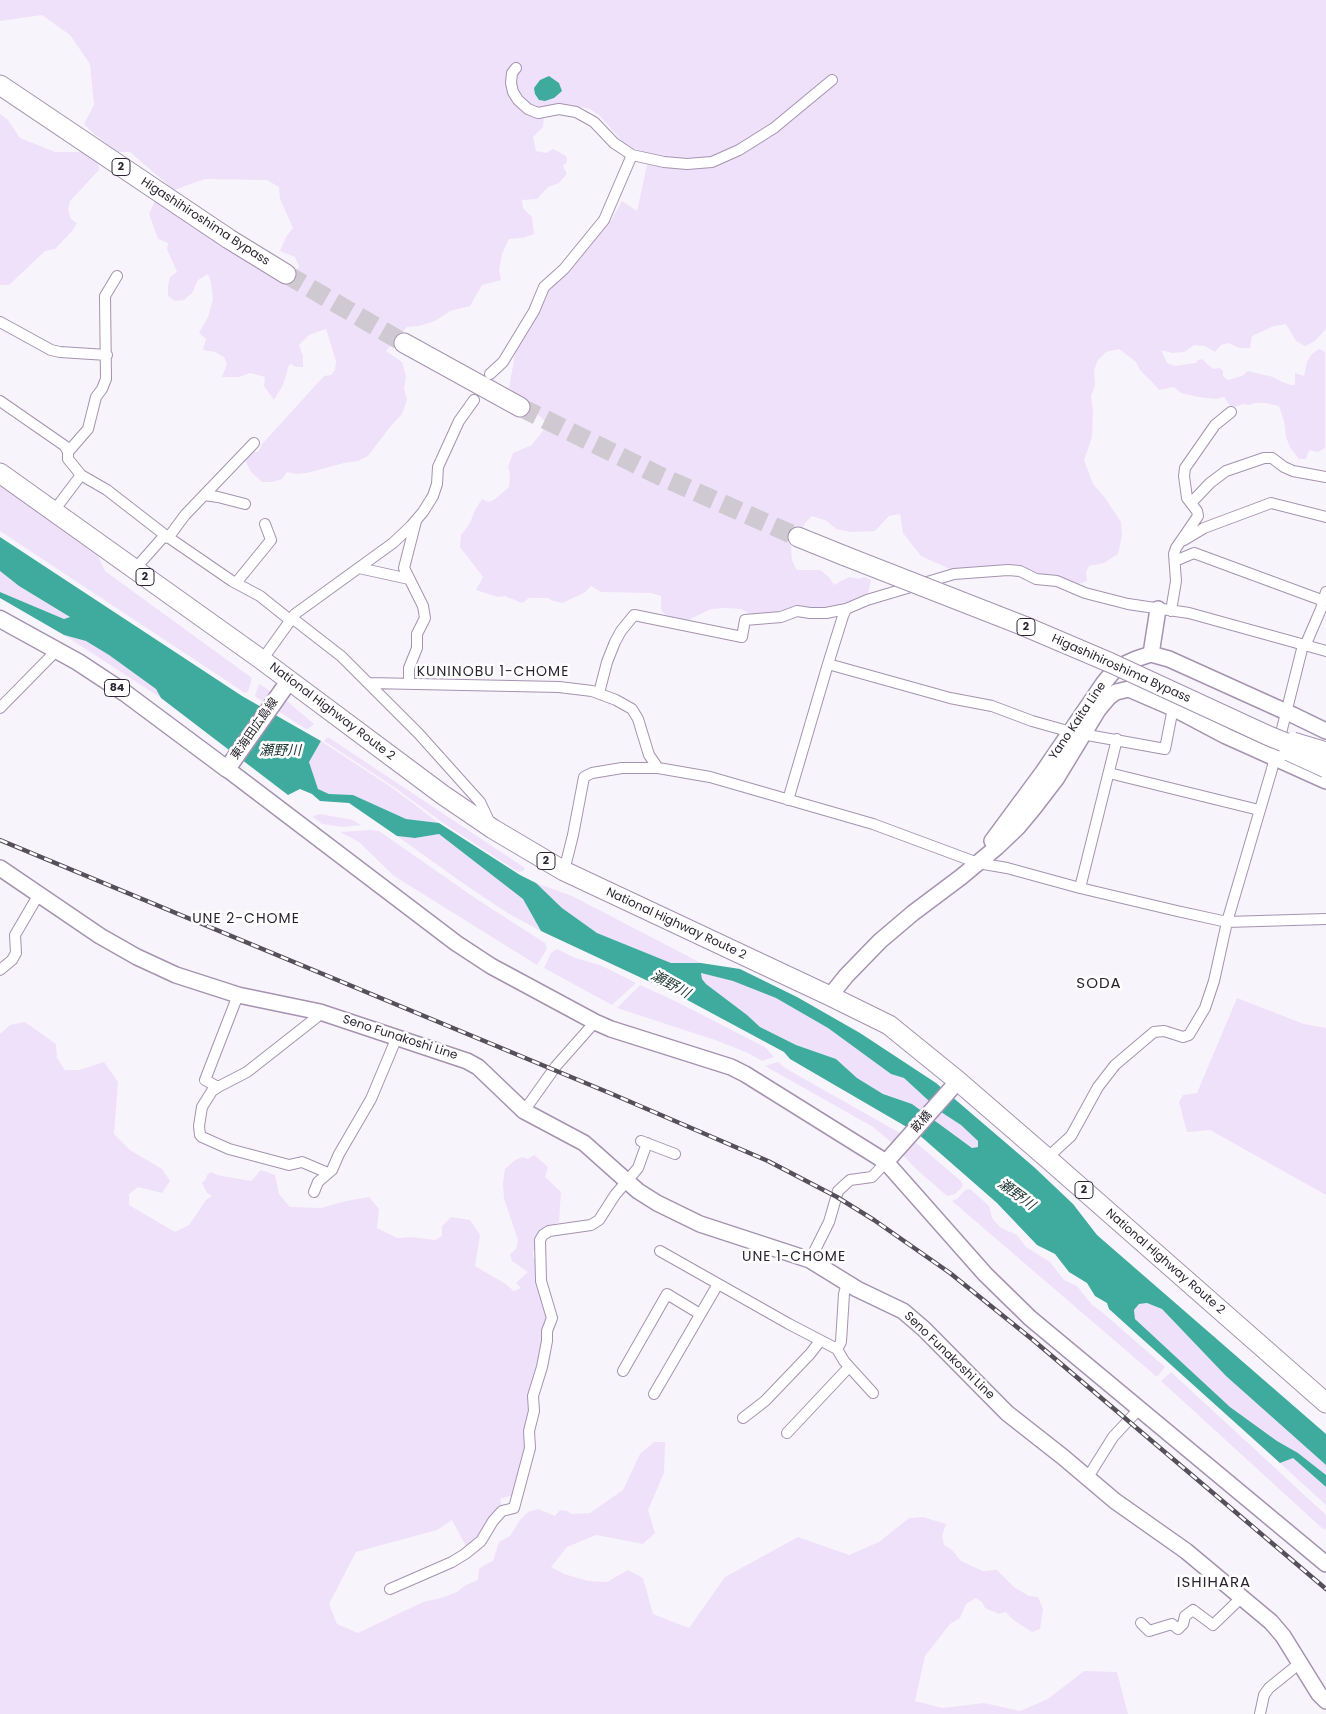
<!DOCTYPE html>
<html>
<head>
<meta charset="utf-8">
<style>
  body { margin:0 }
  canvas { display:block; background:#f8f4fb }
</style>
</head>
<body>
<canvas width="1326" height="1714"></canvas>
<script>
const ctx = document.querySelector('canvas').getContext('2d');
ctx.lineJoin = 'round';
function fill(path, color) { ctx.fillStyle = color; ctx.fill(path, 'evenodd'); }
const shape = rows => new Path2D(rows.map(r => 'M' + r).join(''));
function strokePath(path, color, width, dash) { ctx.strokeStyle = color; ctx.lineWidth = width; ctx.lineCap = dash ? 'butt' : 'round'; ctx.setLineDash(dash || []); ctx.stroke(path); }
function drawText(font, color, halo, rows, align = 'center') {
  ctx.font = font + ' Poppins,"Noto Sans JP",sans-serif'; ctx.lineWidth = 5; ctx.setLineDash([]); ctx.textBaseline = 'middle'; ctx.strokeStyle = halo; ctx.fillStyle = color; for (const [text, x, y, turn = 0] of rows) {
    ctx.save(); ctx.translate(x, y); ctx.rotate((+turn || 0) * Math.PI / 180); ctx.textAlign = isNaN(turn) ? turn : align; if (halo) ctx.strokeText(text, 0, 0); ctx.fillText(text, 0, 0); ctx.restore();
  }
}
fill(shape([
  [0,0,1326,0,1326,329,1315,341,1305,346,1296,341,1286,324,1274,326,1252,336,1250,348,1239,348,1228,343,1221,345,1215,352,1205,346,1194,345,1184,352,1172,353,1161,350,1167,363,1175,366,1196,363,1198,360,1202,359,1213,369,1220,368,1223,371,1223,376,1228,380,1242,376,1248,371,1273,377,1282,382,1291,385,1295,385,1295,373,1304,376,1307,362,1312,354,1319,349,1325,352,1325,448,1318,452,1309,450,1306,459,1299,459,1290,447,1286,437,1284,421,1279,406,1265,403,1255,403,1249,405,1243,404,1232,408,1224,397,1216,399,1198,397,1181,393,1174,387,1159,390,1154,384,1140,370,1136,362,1119,349,1106,352,1098,360,1094,370,1095,384,1091,397,1093,411,1092,437,1084,460,1093,484,1105,498,1121,522,1122,536,1118,554,1104,563,1089,566,1086,572,1087,581,1079,584,1057,575,1041,576,1022,565,1009,564,952,570,921,556,903,533,900,514,889,516,875,531,851,532,836,529,827,521,812,516,806,522,791,547,792,561,797,570,820,570,829,577,834,585,849,577,859,579,864,577,871,580,868,594,834,607,816,610,788,609,768,614,752,615,741,609,725,608,711,609,686,621,667,616,661,610,661,596,651,593,601,592,591,586,584,593,562,603,553,601,548,598,529,598,522,603,505,596,498,597,476,590,483,577,460,547,461,535,470,523,475,510,482,499,488,502,494,500,509,487,510,473,508,467,513,453,532,445,548,424,509,388,516,349,542,298,550,288,580,258,612,219,622,201,637,211,647,165,643,151,626,146,600,116,590,109,570,105,545,105,543,127,533,137,536,151,546,153,553,149,561,153,567,157,567,162,563,166,567,174,559,183,548,187,537,199,522,200,523,208,532,217,534,234,523,238,509,239,502,254,499,270,501,280,482,285,470,306,450,311,435,321,419,326,407,327,386,351,402,362,406,377,404,389,407,400,402,414,390,427,368,456,358,461,344,463,307,473,296,474,287,472,282,479,272,482,262,482,251,472,245,460,246,455,252,451,258,452,263,443,324,376,331,375,335,370,336,361,326,329,309,335,299,345,303,356,303,367,296,367,291,364,289,365,283,385,274,400,264,386,265,377,250,373,239,377,222,377,227,364,224,357,215,352,203,350,206,339,199,333,208,317,213,299,211,282,208,274,198,280,192,293,184,300,175,301,168,296,168,285,170,277,177,272,167,249,168,243,158,239,149,214,156,199,270,272,285,284,293,280,299,266,295,257,280,251,286,237,293,228,280,199,279,187,267,180,205,179,174,190,130,152,119,152,115,150,93,133,84,124,94,105,90,64,70,35,42,15,0,21],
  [0,114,8,120,20,138,55,152,84,152,91,154,98,163,99,170,70,201,68,210,71,219,77,223,73,230,55,249,45,251,9,285,0,285],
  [0,485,98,556,105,571,252,678,248,692,245,693,0,531],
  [0,571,19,586,70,617,64,619,0,592],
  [64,635,86,641,109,655,156,689,161,698],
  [259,684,288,702,314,724,308,729,306,729,256,697,255,695],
  [328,737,525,868,523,871,518,872,443,823,394,787,324,741],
  [321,741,394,789,439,823,406,819,353,795,329,794,318,789,309,762],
  [320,814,353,820,361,825,343,827,322,824,314,818,313,816],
  [370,830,379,831,478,900,545,943,547,949,537,965,394,876,359,842,340,832],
  [439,834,523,899,541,931,509,914,467,886,397,836,415,838],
  [536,883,572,896,701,963,671,963,597,933,562,908],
  [557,949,575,958,600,965,636,983,612,1005,544,968,551,953],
  [701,973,733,981,776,998,828,1028,891,1074,904,1078,941,1112,961,1125,978,1141,978,1147,972,1148,912,1104,883,1094,857,1078,836,1059,796,1045,760,1027,747,1015,706,984,702,979],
  [640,985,677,1002,757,1043,766,1048,774,1057,762,1061,748,1053,715,1040,617,1008],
  [1237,998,1304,1024,1326,1028,1326,1195,1210,1130,1187,1132,1179,1102,1183,1095,1197,1093],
  [25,1022,56,1044,57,1058,65,1070,79,1070,104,1062,118,1082,114,1134,130,1150,162,1169,170,1181,162,1193,138,1187,129,1194,129,1205,175,1232,189,1225,206,1200,212,1196,207,1193,202,1183,206,1179,207,1175,211,1172,217,1175,251,1181,261,1170,275,1175,279,1194,290,1207,321,1208,346,1201,369,1197,379,1209,377,1228,397,1238,411,1237,435,1240,442,1236,442,1226,451,1217,470,1220,480,1235,475,1266,504,1283,514,1291,521,1288,516,1283,528,1272,512,1261,510,1254,516,1249,518,1240,504,1199,503,1183,505,1169,515,1160,522,1157,528,1159,534,1155,548,1167,545,1177,561,1192,559,1222,540,1230,537,1248,533,1251,533,1257,539,1263,539,1272,534,1278,547,1311,527,1451,513,1495,500,1499,502,1507,467,1548,452,1520,437,1530,356,1552,329,1604,337,1624,358,1633,423,1602,441,1598,457,1592,466,1585,478,1580,479,1569,486,1564,493,1561,499,1542,510,1536,520,1520,528,1512,538,1509,555,1516,560,1510,568,1511,571,1514,590,1513,623,1490,640,1454,654,1442,665,1442,664,1473,648,1510,655,1533,643,1544,596,1535,567,1547,551,1567,564,1574,588,1581,607,1582,628,1570,643,1578,653,1614,689,1628,725,1577,798,1537,849,1555,879,1542,909,1518,923,1517,946,1524,942,1536,944,1545,952,1550,961,1561,983,1571,997,1570,1014,1587,1029,1596,1038,1597,1043,1609,1040,1629,1032,1632,1012,1619,1006,1612,999,1614,985,1608,982,1602,976,1598,966,1604,960,1618,950,1624,925,1656,915,1701,942,1708,984,1703,1020,1711,1048,1699,1084,1671,1117,1672,1128,1714,0,1714,0,1034,10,1025],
  [778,1062,785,1068,914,1141,961,1181,963,1186,955,1194,947,1196,915,1168,890,1141,873,1127,765,1066],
  [970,1189,989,1206,992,1218,1001,1228,1017,1235,1026,1247,1050,1262,1064,1280,1077,1286,1092,1305,1102,1312,1165,1367,1157,1377,952,1201,957,1199,965,1190],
  [1147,1303,1162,1309,1226,1376,1326,1465,1326,1475,1298,1453,1277,1441,1230,1407,1135,1319,1134,1311,1139,1304],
  [1171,1372,1326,1515,1326,1528,1324,1530,1161,1381],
  [1293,1458,1326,1487,1326,1505,1280,1463]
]), '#f0e1fa');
fill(shape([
  [549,76,559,83,562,91,554,98,545,101,539,100,535,94,534,88,540,80],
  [0,537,242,696,321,741,309,762,318,789,329,794,353,795,406,819,439,823,520,875,536,883,562,908,597,933,671,963,701,963,740,969,797,997,860,1033,936,1083,1034,1167,1073,1204,1097,1235,1326,1434,1326,1465,1226,1376,1162,1309,1147,1303,1139,1304,1134,1310,1135,1319,1230,1407,1277,1441,1298,1453,1326,1475,1326,1487,1293,1458,1280,1463,1109,1309,1107,1303,1095,1296,1087,1283,1069,1272,1055,1254,1037,1245,997,1203,917,1133,790,1059,784,1052,678,995,541,931,523,899,439,834,415,838,397,836,349,803,320,801,312,794,300,789,288,795,161,698,156,689,109,655,86,641,64,635,0,598,0,592,64,619,70,617,19,586,0,571],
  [701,973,733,981,776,998,828,1028,891,1074,904,1078,941,1112,961,1125,978,1141,978,1147,972,1148,912,1104,883,1094,857,1078,836,1059,796,1045,760,1027,747,1015,706,984,702,979]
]), '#3fab9e');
strokePath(shape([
  [286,274,404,343],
  [520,407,660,476,798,537]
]), '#cfcad2', 19, [19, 9]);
const street = shape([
  [632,155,664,162,687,164,712,162,739,150,774,128,832,80],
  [117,276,105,296,106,379,102,389,96,397,88,429,68,452,68,459,81,475,107,490,165,535,232,581,260,596,290,620],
  [0,322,51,350,60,352,107,355],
  [490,374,503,362,534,311,544,287,564,269,604,220,632,155,614,143,594,122,576,112,559,109,538,113,528,109,518,100,513,92,511,83,512,73,516,68],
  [0,401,65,446,68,452],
  [204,495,218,497,245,504],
  [1191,503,1210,483,1226,471,1264,458,1272,458,1284,467,1293,471,1326,477],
  [53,512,81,475],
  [168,538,185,515,254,443],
  [1184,540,1204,528,1271,503,1326,517],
  [1175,561,1194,553,1324,601],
  [359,568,409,579],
  [134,570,165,535],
  [236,583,271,540,265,524],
  [1171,611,1176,581,1174,554,1176,548,1198,516,1197,511,1187,498,1184,476,1185,468,1215,425,1231,412],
  [292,618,341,656,419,734,480,802,491,825],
  [1305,646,1321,609,1326,592],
  [262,660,295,614,393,543,411,526,423,512,433,496,437,484,438,467,459,421,474,400],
  [828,664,950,698,992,706,1032,721,1071,732,1165,749,1173,708],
  [369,683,559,687,592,691,616,700,632,709,638,719,649,755,658,768,710,777,873,824,978,863,1007,868,1080,888,1177,911,1227,922,1326,919],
  [409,683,409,668,417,648,417,634,425,618,423,606,404,568,416,521],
  [599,693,607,662,615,642,621,631,634,615,742,637,745,620,781,617,797,611,810,613,826,613,846,609],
  [0,708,57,650],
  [1109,773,1259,810],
  [788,800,828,664,843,616,846,609,867,600,954,574,1008,570,1020,571,1036,579,1057,581,1085,593,1128,604,1189,613,1326,651],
  [564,871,573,835,584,777,592,773,622,768,658,768],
  [1080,888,1117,739],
  [0,970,12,960,16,953,15,935,39,894],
  [238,995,205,1080,218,1087,247,1072,317,1017,320,1012],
  [218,1087,212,1091,202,1107,199,1126,200,1135,202,1137,229,1149,289,1165,302,1162,328,1173],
  [524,1111,556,1066,595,1022],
  [641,1141,675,1154],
  [1047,1158,1071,1136,1098,1087,1115,1065,1154,1032,1164,1031,1183,1037,1189,1035,1205,1008,1214,981,1227,922,1272,769,1303,645],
  [314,1192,318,1182,332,1170,339,1154,371,1099,397,1037],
  [660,1251,789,1324,837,1349,844,1361,873,1393],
  [810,1260,829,1222,838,1191,850,1180,872,1177,886,1162],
  [837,1349,841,1342,844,1294,847,1283],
  [623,1371,667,1294,700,1314],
  [654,1394,718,1284],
  [743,1418,765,1401,810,1354,820,1341],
  [787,1433,849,1367],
  [1088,1477,1113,1437,1139,1409],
  [390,1589,452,1562,465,1554,481,1541,493,1521,502,1511,514,1508,530,1448,529,1431,534,1411,533,1396,542,1367,547,1341,547,1331,552,1318,541,1281,540,1240,543,1235,549,1231,591,1225,599,1220,615,1195,638,1168,647,1143],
  [1141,1623,1149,1631,1172,1624,1178,1629,1183,1624,1185,1616,1193,1610,1213,1625,1242,1597],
  [1260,1714,1264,1695,1269,1688,1300,1663]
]);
const secondary = shape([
  [1151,654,1158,609],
  [227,769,456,943,491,966,595,1022,611,1029,731,1067,745,1074,886,1162,985,1274,1030,1318,1326,1564],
  [992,841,1043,772,1103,684,1116,668,1136,659,1151,654,1169,659,1293,715,1326,731],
  [0,868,100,936,137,957,176,975,238,995,320,1012,467,1061,478,1067,524,1111,584,1143,638,1191,657,1203,700,1224,810,1260,857,1289,903,1311,924,1329,1007,1413,1063,1457,1115,1501,1186,1551,1271,1622,1283,1636,1319,1694,1326,1701],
  [830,996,846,976,880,941,913,913,961,877,997,847,1018,827,1033,809,1056,779,1098,710,1109,697,1116,692,1129,689,1173,708,1226,736,1326,781],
  [886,1162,958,1081]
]);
const primary = shape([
  [0,619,78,662,125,693,227,769,289,681]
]);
const highway = shape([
  [0,85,229,239,286,274],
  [404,343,520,407],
  [0,473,262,660,443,795,493,829,564,871,830,996,889,1025,958,1081,1047,1158,1326,1403],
  [798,537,845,556]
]);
strokePath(street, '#a593b1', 12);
strokePath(secondary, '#a593b1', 18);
strokePath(primary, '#a593b1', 19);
strokePath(highway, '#a593b1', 21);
strokePath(street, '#fff', 10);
strokePath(secondary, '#fff', 15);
strokePath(primary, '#fff', 16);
strokePath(highway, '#fff', 19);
const rail = shape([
  [0,840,612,1094,768,1161,837,1197,874,1220,950,1273,1033,1340,1326,1589]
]);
strokePath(rail, '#56505b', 4.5);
strokePath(rail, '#fff', 2.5, [8]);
const highwayBridge = shape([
  [845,556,1024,626,1111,663,1269,736,1304,750],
  [1293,742,1326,752],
  [1289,751,1326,768]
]);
strokePath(highwayBridge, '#a593b1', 21, []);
strokePath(highwayBridge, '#fff', 19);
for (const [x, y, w] of [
  [121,167,18],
  [145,577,18],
  [1026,627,18],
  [117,688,25],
  [546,861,18],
  [1084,1190,18]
]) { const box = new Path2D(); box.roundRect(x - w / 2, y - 8.5, w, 17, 4); ctx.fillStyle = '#fff'; ctx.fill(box); strokePath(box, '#2b2430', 1); }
drawText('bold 11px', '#2b2430', null, [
  ["2",121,167],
  ["2",145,577],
  ["2",1026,627],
  ["84",117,688],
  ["2",546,861],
  ["2",1084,1190]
]);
drawText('12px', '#2b2430', '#fff', [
  ["Higashihiroshima Bypass",205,222,33],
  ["Higashihiroshima Bypass",1121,669,24],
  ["National Highway Route 2",332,712,37],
  ["Yano Kaita Line",1078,721,-56],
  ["東海田広島線",255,729,-55],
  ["National Highway Route 2",676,924,25],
  ["Seno Funakoshi Line",400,1038,18],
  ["畝橋",922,1122,-48],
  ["National Highway Route 2",1165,1262,41],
  ["Seno Funakoshi Line",949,1356,44]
]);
ctx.letterSpacing = '1px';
drawText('14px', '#2b2430', '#fff', [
  ["KUNINOBU 1-CHOME",493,672],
  ["UNE 2-CHOME",246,919],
  ["UNE 1-CHOME",794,1257]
]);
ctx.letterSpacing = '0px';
drawText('italic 14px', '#223a36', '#fff', [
  ["瀬野川",280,751],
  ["瀬野川",670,985,29],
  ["瀬野川",1016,1195,36]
]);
ctx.letterSpacing = '1px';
drawText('15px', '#2b2430', '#fff', [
  ["SODA",1099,984],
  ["ISHIHARA",1214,1583]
]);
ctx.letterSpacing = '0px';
</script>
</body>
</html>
